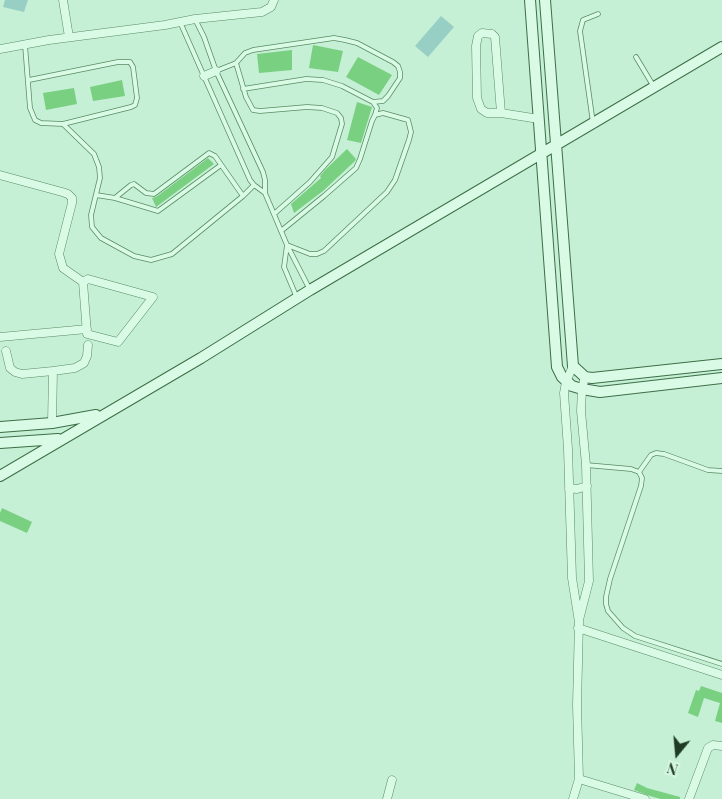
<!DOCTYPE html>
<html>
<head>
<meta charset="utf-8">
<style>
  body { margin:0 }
  #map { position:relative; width:722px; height:799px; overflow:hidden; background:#c5f0d5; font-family:"Playfair Display",serif }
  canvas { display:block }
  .north { position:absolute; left:652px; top:729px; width:50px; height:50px; -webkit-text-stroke:4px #d5f7e2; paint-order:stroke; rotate:197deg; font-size:14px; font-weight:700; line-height:20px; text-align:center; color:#1e3b23 }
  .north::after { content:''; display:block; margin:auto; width:18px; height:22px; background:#1e3b23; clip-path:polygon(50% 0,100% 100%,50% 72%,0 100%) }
</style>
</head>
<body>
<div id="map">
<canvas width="722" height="799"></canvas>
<div class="north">N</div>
</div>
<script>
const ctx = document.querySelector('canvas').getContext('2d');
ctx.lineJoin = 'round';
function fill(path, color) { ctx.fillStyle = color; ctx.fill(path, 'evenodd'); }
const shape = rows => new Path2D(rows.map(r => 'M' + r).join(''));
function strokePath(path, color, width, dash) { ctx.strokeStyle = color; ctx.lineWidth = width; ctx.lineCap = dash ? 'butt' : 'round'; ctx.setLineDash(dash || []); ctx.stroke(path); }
fill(shape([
  [5,0,28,0,24,12,3,7],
  [441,16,454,27,428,57,415,46]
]), '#98cfc4');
fill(shape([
  [313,45,343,51,338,72,309,68],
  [292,50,292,70,259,73,257,54],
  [358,57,392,75,379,95,346,77],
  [122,80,125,96,93,101,90,87],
  [74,88,77,104,46,110,43,93],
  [357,102,372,107,361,143,347,140],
  [347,149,356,159,355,161,323,191,294,213,291,204,321,178,320,176,325,170],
  [208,158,214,164,156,207,152,198,156,197],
  [2,508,32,522,27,533,0,521,0,513],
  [701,686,722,693,722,723,715,721,720,703,704,698,698,717,688,713,696,690,699,691],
  [637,783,647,788,680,797,680,799,661,799,650,796,634,790]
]), '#79d081');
const lane = shape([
  [195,19,204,37,216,71,263,172,265,180,265,193,287,245,310,290],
  [180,22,250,180,254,185,265,193],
  [25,45,30,108,35,120,41,123,63,124,94,154,99,167,100,178,91,215,92,227,101,238,134,256,151,260,172,254,243,196,254,185],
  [636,57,654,87],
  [236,63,246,97,253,110,260,111,307,107,322,108,337,113,341,118,342,124,332,157,310,182,274,214],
  [216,71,236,63,245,53,253,50,334,38,345,40,357,43,393,62,398,66,400,72,400,78,388,96,383,101,373,102],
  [29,80,118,62,130,62,133,67,137,98,135,105,131,107,63,124],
  [243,89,306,79,323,80,342,86,373,102,377,108,375,115],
  [593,123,580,31,583,20,598,14],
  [96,195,115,198,158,211,221,165],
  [115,198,131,185,134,184,146,193,154,194,209,153,215,156,243,196],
  [281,231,324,196,356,168,360,159,372,121,375,115,383,113,408,120,411,132,409,140,395,180,387,192,324,251,317,254,310,254,287,245],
  [287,245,284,267,297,298],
  [586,465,631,469,639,472],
  [639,472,642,478,641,486,610,579,606,597,606,604,608,611,623,628,635,636,722,664],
  [639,472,651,455,656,453,664,454,708,470,722,471]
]);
const street = shape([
  [63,0,69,37],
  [0,49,49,40,165,25,195,19,262,12,271,7,274,0],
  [204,76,216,71],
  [501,113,495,37,492,34,482,33,478,36,476,46,477,98,481,109,487,113,501,113,539,119],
  [0,175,62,192,68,194,72,198,72,203,59,254,63,268,83,282,87,334,118,342,153,297,88,279,83,282],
  [0,337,87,329],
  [6,351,10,368,15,372,22,374,53,371],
  [52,423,53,371,75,368,84,363,87,356,88,345],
  [569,488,577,489,587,486],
  [579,620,589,581,586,465,581,411,582,389,585,377],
  [578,628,722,675],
  [579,779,645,799],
  [387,799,392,780],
  [573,799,579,779,577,705,579,622,572,578,568,449,564,393,566,382,573,366],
  [689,799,708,748,713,745,722,746]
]);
const secondary = shape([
  [530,0,557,367,562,377,572,386,582,389,600,392,722,378],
  [545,0,573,366,585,377,592,378,722,364],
  [0,427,52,423,96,415],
  [0,443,58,439],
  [0,476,201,358,310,290,722,47]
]);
strokePath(lane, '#5a8c64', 5.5);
strokePath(street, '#5a8c64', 9);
strokePath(secondary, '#3d6e46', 12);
strokePath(lane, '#d9fae5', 4);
strokePath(street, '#d9fae5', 8);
strokePath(secondary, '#d9fae5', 10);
</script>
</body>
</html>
